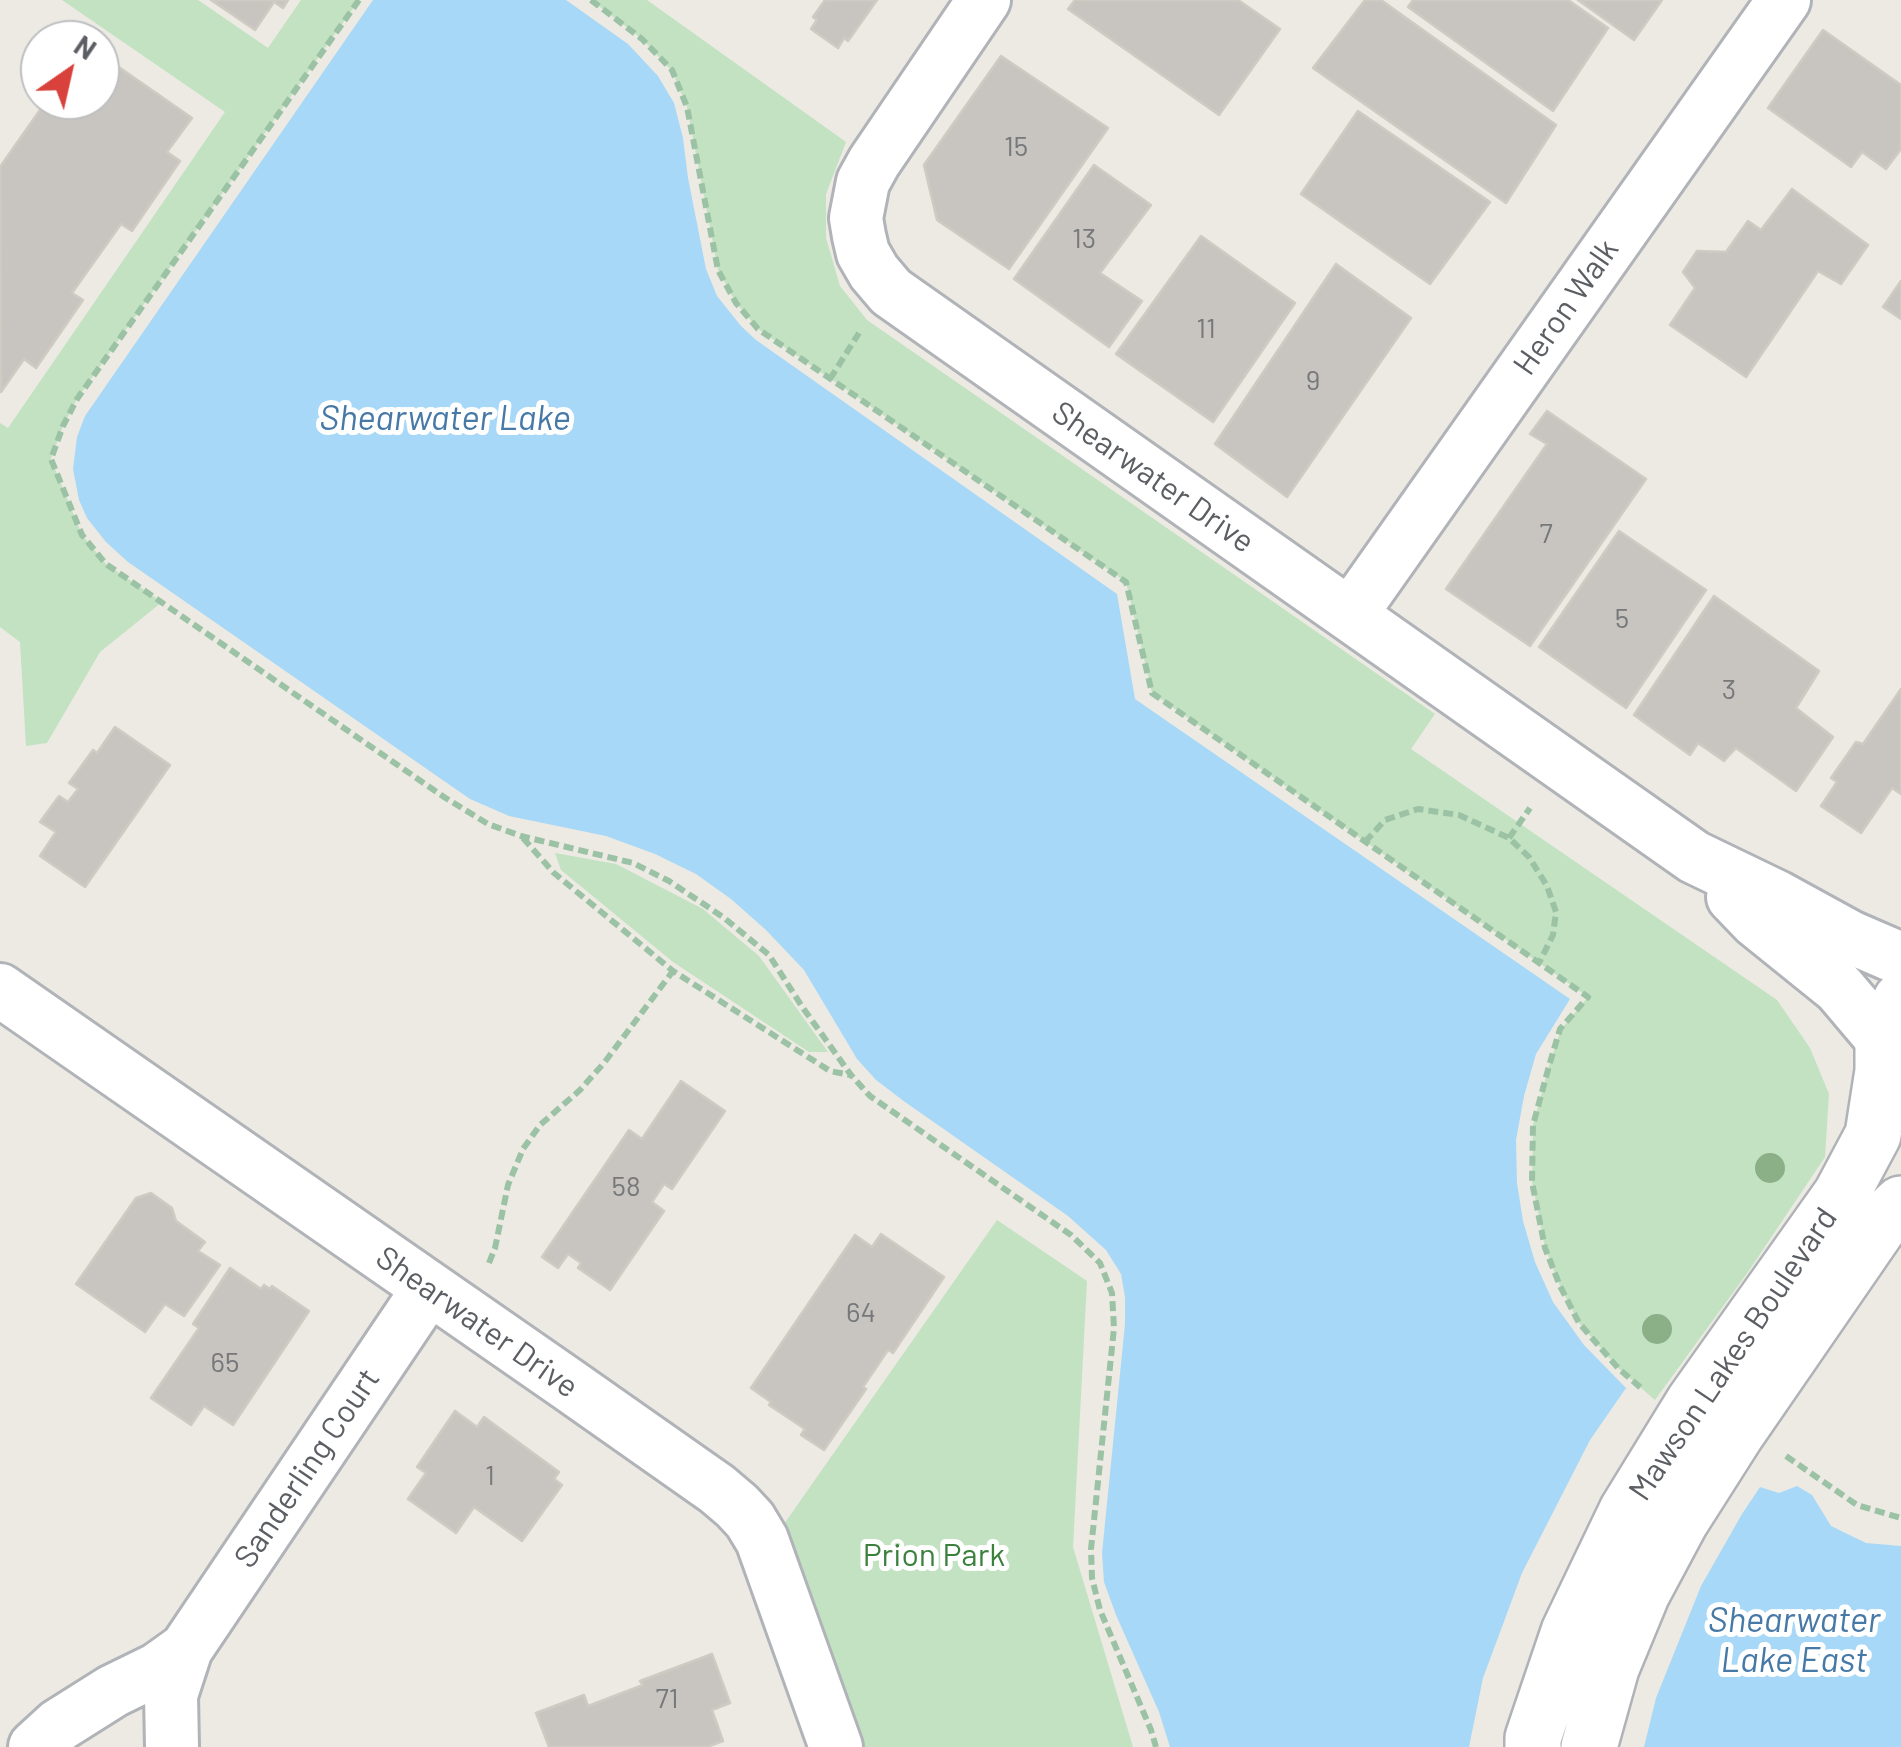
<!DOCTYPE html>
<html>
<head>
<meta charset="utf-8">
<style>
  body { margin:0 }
  #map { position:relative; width:1901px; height:1747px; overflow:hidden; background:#eceae3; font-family:Barlow,sans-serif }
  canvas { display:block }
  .north { position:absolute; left:20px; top:20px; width:100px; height:100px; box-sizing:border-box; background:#fff; border:2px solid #bdbfc0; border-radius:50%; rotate:34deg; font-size:28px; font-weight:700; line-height:40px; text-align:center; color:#5b5e62 }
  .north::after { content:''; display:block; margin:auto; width:35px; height:45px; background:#d9423c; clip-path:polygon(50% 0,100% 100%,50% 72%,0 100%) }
</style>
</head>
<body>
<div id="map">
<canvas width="1901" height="1747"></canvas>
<div class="north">N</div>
</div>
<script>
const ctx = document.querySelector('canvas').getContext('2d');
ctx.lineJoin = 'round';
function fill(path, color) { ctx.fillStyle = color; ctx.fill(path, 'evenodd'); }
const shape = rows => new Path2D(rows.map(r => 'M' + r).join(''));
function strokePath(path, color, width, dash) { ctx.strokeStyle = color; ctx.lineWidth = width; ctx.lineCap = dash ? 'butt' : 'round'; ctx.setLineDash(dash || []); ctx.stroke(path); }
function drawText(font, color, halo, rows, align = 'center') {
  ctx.font = font + ' Barlow,sans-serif'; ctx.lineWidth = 10; ctx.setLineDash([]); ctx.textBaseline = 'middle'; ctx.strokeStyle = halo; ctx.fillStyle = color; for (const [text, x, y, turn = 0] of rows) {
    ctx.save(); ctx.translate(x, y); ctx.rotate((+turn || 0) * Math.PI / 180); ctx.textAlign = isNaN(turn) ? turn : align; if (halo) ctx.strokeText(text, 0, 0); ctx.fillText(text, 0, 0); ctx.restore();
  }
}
fill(shape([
  [62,0,198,0,268,48,301,0,359,0,77,399,63,426,51,459,82,535,106,564,162,602,100,652,47,743,26,746,20,642,0,627,0,423,8,428,225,112],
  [591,0,647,0,846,142,826,194,826,238,840,286,867,320,1435,714,1411,749,1777,1000,1810,1048,1829,1094,1825,1157,1748,1272,1655,1400,1618,1368,1579,1323,1560,1286,1545,1248,1532,1182,1533,1125,1549,1066,1561,1029,1588,997,1152,693,1126,582,758,329,736,303,718,270,687,107,672,71,642,39],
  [555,853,616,864,703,909,759,956,828,1052,809,1052,673,962,561,870],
  [997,1220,1087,1281,1073,1547,1133,1747,856,1747,777,1534]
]), '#c2e2c1');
fill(shape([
  [373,0,566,0,628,44,658,76,674,103,683,138,688,178,706,269,717,296,741,326,756,340,1117,594,1135,699,1570,999,1536,1054,1524,1096,1516,1140,1517,1183,1523,1221,1535,1262,1553,1302,1584,1345,1626,1388,1590,1440,1522,1573,1483,1678,1469,1747,1170,1747,1159,1712,1116,1615,1104,1582,1102,1553,1125,1324,1125,1297,1121,1274,1106,1250,1068,1216,905,1102,876,1080,857,1059,804,970,766,930,731,899,696,874,655,854,606,836,509,816,470,799,128,562,106,542,87,518,79,500,73,469,77,437,85,416],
  [1797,1486,1812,1495,1831,1526,1866,1543,1901,1546,1901,1747,1644,1747,1656,1698,1701,1586,1742,1514,1760,1487,1779,1493]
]), '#a8d8f7');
const building = shape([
  [211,0,288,0,283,8,274,2,255,30,211,0],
  [825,0,877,0,848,41,844,38,838,48,811,29,817,20,813,17,825,0],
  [1075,0,1238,0,1280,29,1219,115,1068,9,1075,0],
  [1365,0,1381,0,1556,125,1506,203,1313,68,1365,0],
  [1413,0,1568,0,1608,28,1553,111,1408,7,1413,0],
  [1578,0,1662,0,1634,40,1578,0],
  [1823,30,1901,85,1901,149,1886,169,1862,152,1851,167,1768,108,1823,30],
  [100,54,192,118,167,152,180,161,132,231,121,224,72,293,83,300,36,368,24,359,1,392,0,167,47,100,100,100,100,54],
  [1001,56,1108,128,1009,269,937,220,924,165,1001,56],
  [1358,111,1490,202,1430,284,1301,194,1358,111],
  [1094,165,1151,205,1100,273,1142,301,1109,347,1014,279,1094,165],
  [1792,189,1868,245,1841,284,1818,271,1746,377,1670,325,1695,288,1683,272,1697,251,1726,252,1748,221,1761,230,1792,189],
  [1201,236,1295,303,1213,422,1116,354,1201,236],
  [1336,264,1411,318,1287,497,1215,444,1336,264],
  [1901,281,1901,319,1883,307,1901,281],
  [1547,411,1646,479,1530,646,1446,589,1547,444,1530,434,1547,411],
  [1619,531,1706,590,1626,708,1539,647,1619,531],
  [1714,596,1819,671,1796,708,1833,737,1796,791,1736,748,1724,761,1698,743,1690,755,1634,715,1714,596],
  [1901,689,1901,794,1892,788,1861,833,1821,806,1837,782,1831,778,1856,742,1863,744,1901,689],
  [115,727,170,765,85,887,40,856,56,832,40,822,59,796,68,802,78,789,69,783,93,750,97,753,115,727],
  [681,1081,725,1111,672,1189,664,1184,652,1202,664,1211,610,1290,578,1268,581,1263,568,1254,558,1268,542,1257,629,1130,642,1139,681,1081],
  [151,1193,172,1208,176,1221,205,1242,198,1251,220,1265,184,1316,165,1304,145,1332,76,1284,136,1198,151,1193],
  [881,1234,944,1277,893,1353,888,1350,863,1387,866,1389,824,1450,801,1435,805,1429,769,1405,771,1402,751,1388,855,1235,872,1247,881,1234],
  [230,1268,261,1289,264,1285,270,1289,272,1286,309,1311,233,1425,204,1406,191,1425,151,1398,199,1328,193,1324,230,1268],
  [455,1411,477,1427,484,1417,559,1472,554,1479,562,1485,522,1541,474,1507,456,1533,408,1499,426,1473,417,1467,455,1411],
  [712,1654,730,1703,712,1710,723,1741,707,1747,549,1747,536,1713,584,1695,588,1706,643,1685,640,1681,712,1654]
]);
fill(building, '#c8c5c0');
strokePath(building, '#d0cbc2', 2.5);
const street = shape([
  [984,0,874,162,863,182,856,218,859,236,863,253,874,272,891,292,1694,857,1777,897,1850,937,1901,959],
  [1350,615,1784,0],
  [1733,897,1756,921,1839,988,1883,1040],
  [0,990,569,1385,717,1489,737,1506,750,1520,762,1540,836,1747],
  [35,1747,59,1725,113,1691,158,1669,186,1649],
  [172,1747,171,1695,186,1649,429,1288]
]);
const secondary = shape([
  [1896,1104,1883,1071,1883,1040,1901,1000],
  [1533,1747,1533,1738,1569,1632,1627,1511,1694,1402,1841,1195,1873,1135,1883,1071],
  [1589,1747,1611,1668,1642,1593,1680,1522,1736,1434,1882,1222,1901,1204]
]);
strokePath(street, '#b0b3b7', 58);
strokePath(secondary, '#afb2b7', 60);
strokePath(shape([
  [359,0,77,399,63,426,51,459,82,535,106,564,444,797,488,824,521,836,633,863,669,881,723,917,769,955,803,1008,851,1075,870,1096,1071,1235,1100,1263,1112,1293,1114,1328,1091,1549,1092,1578,1100,1610,1151,1730,1156,1747],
  [591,0,642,39,672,70,687,107,718,270,736,303,758,329,1126,582,1152,693,1588,997,1560,1029,1549,1066,1533,1125,1532,1182,1545,1248,1560,1286,1579,1323,1618,1368,1641,1388],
  [830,379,859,333],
  [523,838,554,873,673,971,830,1071,850,1075],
  [1509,838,1530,808],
  [1365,842,1385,820,1418,809,1459,815,1509,838,1529,857,1547,886,1556,912,1553,935,1539,963],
  [489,1263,495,1248,508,1185,523,1149,540,1125,580,1090,604,1063,673,971],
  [1786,1456,1857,1505,1901,1518]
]), '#9cc2a5', 6, [10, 5]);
strokePath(street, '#fff', 52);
strokePath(secondary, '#fff', 55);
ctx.fillStyle = '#8bb088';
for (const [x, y] of [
  [1770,1168],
  [1657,1329]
]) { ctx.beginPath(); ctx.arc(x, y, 15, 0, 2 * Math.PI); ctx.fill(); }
drawText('28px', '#76787a', null, [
  ["15",1016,147],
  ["13",1084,239],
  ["11",1206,329],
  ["9",1313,381],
  ["7",1546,534],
  ["5",1622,619],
  ["3",1729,690],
  ["58",626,1187],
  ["64",861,1313],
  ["65",225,1363],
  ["1",490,1476],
  ["71",667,1699]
]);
drawText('32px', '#5b5e62', '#fff', [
  ["Heron Walk",1566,307,-55],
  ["Shearwater Drive",1153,477,35],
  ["Shearwater Drive",477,1322,35],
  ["Mawson Lakes Boulevard",1733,1354,-56],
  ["Sanderling Court",307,1468,-56]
]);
drawText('32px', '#3c803d', '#fff', [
  ["Prion Park",934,1555]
]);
drawText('italic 35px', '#4779a7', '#fff', [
  ["Shearwater Lake",445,418],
  ["Shearwater",1794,1620],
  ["Lake East",1794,1660]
]);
</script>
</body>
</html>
